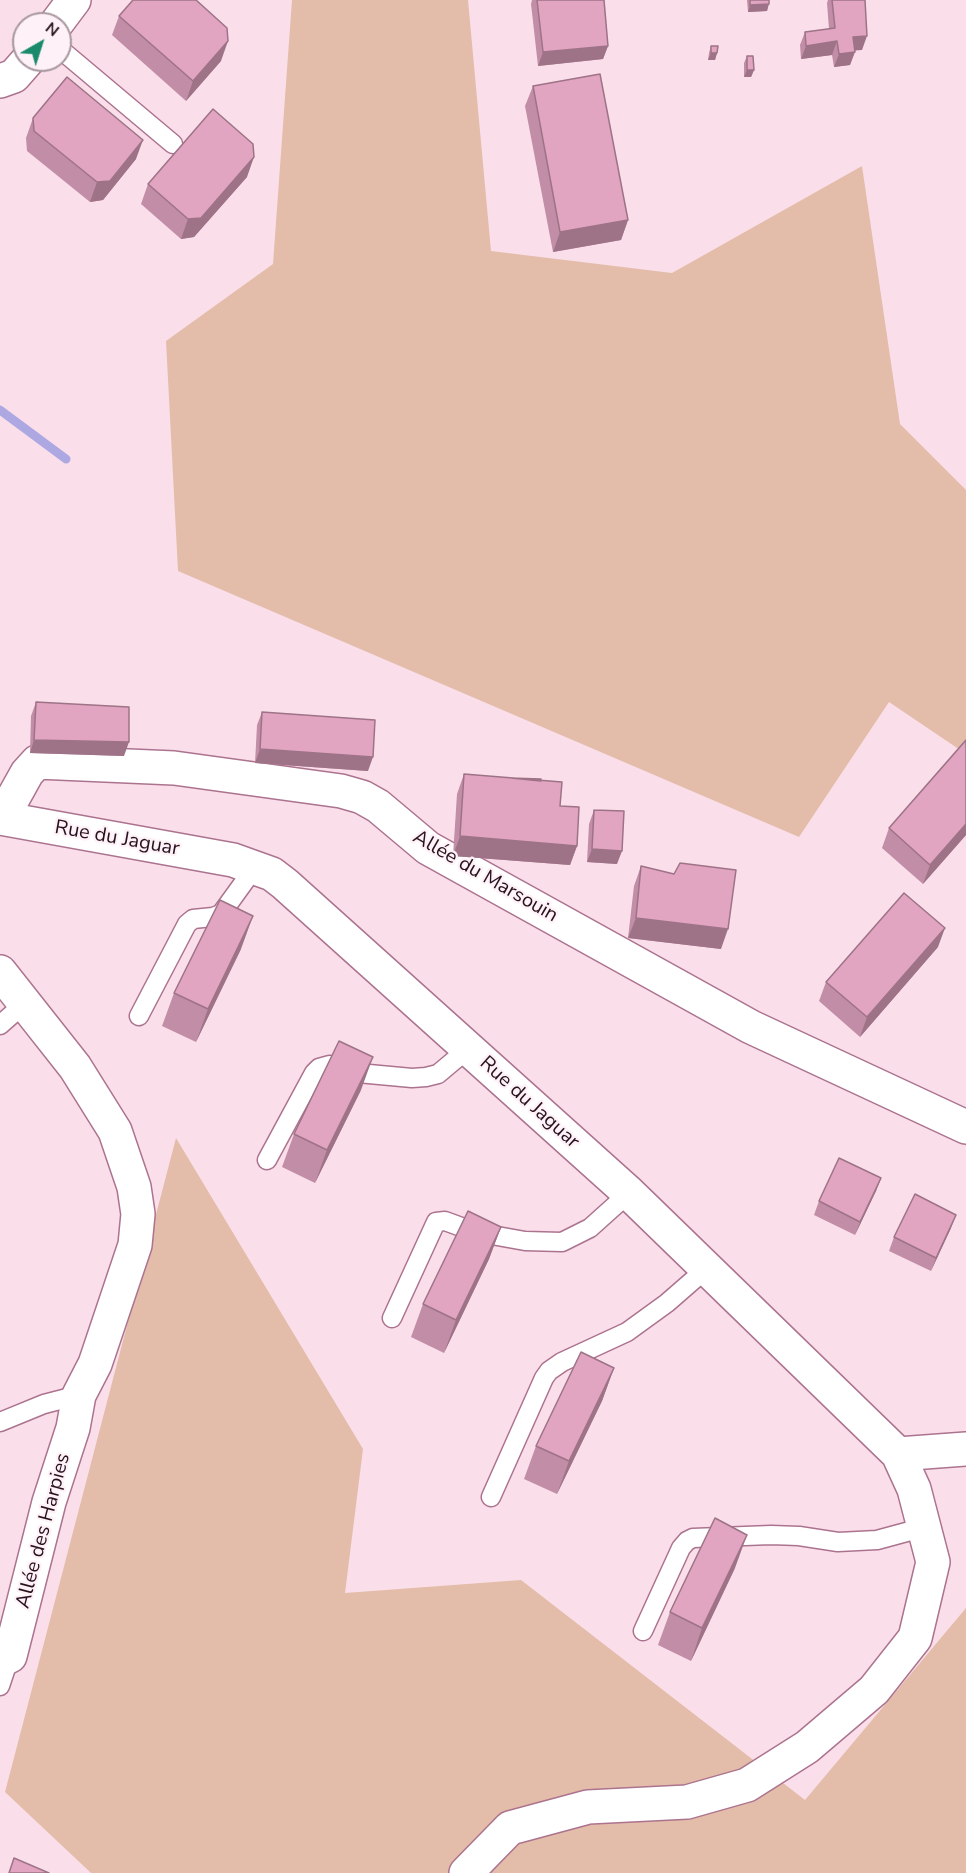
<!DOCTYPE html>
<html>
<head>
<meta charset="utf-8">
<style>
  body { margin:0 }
  #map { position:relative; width:966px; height:1873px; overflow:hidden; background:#fadfeb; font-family:"Nunito Sans",sans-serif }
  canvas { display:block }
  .north { position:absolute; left:12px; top:12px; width:60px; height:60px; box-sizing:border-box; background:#fef1f7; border:2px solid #a8979f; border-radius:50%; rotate:39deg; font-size:16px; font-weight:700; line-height:24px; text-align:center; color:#26111c }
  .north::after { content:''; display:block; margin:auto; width:21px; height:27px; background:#198b6c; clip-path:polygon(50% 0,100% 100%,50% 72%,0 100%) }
</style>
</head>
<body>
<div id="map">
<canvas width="966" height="1873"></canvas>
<div class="north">N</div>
</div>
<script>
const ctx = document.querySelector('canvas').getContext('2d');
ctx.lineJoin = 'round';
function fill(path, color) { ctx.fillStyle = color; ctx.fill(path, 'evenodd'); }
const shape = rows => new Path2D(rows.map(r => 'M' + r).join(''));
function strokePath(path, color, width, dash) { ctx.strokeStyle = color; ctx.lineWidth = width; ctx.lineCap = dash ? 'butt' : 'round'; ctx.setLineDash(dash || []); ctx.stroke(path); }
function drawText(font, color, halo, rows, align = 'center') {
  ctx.font = font + ' "Nunito Sans",sans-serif'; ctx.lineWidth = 4.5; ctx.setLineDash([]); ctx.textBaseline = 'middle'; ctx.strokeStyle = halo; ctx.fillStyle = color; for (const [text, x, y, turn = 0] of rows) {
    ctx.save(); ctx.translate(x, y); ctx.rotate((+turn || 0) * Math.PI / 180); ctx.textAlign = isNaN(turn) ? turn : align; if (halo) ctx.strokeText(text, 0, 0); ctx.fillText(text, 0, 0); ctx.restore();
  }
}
fill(shape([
  [292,0,468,0,491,251,672,273,862,166,900,424,966,490,966,754,889,702,799,837,178,571,166,341,273,264],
  [176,1138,363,1449,345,1593,521,1580,805,1800,966,1608,966,1873,91,1873,5,1792]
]), '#e3bda9');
strokePath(shape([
  [0,410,66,459]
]), '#ada7e2', 9);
const lane = shape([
  [60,49,173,144],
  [139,1016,187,924,193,919,213,917,221,914,255,867],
  [0,1025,25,1003],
  [267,1160,314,1073,319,1068,330,1065,358,1073,412,1078,426,1077,438,1074,469,1048],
  [392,1318,436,1222,445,1221,475,1232,525,1241,562,1242,590,1228,629,1193],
  [0,1422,44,1404,79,1395],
  [491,1497,544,1378,549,1371,562,1362,627,1332,667,1303,706,1269],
  [643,1631,681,1548,687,1541,693,1538,771,1535,799,1536,838,1542,877,1540,925,1527],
  [0,1686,10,1656]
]);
const street = shape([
  [56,24,74,0],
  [0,81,14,76,28,60],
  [0,818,233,860,272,874,285,884,629,1193,898,1454,914,1489,933,1562,915,1638,874,1690,807,1747,747,1785,687,1802,588,1807,510,1828,466,1873],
  [2,818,27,773,37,762,174,768,341,791,362,797,378,806,428,848,751,1027,966,1127],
  [0,972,75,1067,115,1131,134,1187,138,1214,135,1245,95,1364,79,1395,73,1428,49,1502,10,1656,0,1661],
  [898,1454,966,1449]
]);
strokePath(lane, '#ac738f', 21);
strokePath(street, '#ac738f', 36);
strokePath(lane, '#fff', 18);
strokePath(street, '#fff', 33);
fill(shape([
  [532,0,604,0,608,46,603,59,538,66,531,4],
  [747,0,769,0,767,11,748,12],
  [828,0,865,0,862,50,855,50,850,65,834,67,832,55,801,59,800,45,805,32,829,29,827,3],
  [119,16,221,61,186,101,112,35],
  [711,46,717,53,715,60,708,60,709,53],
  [747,56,754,70,751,77,744,77,744,63],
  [533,86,628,220,621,240,553,252,525,106],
  [33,118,136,159,103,200,90,202,27,151,26,138],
  [247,177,194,237,181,239,141,204,148,184],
  [36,702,124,756,30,753,31,716],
  [262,712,368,771,255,763,257,725],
  [966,740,966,835,923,884,882,848,889,828],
  [464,774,541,781,560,806,577,846,570,865,453,856,457,794],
  [594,810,617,864,587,862,589,824],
  [641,866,721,949,628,938,634,886],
  [938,947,860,1037,819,1001,826,982],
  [241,949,196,1042,162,1026,174,993],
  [361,1090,315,1183,282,1167,294,1134],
  [881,1178,876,1191,855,1235,814,1215,819,1201],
  [501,1227,489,1259,444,1353,411,1337,423,1304],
  [951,1228,931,1271,889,1251,894,1237],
  [614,1368,602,1401,557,1494,524,1479,536,1446],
  [735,1568,691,1661,658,1645,670,1612]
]), '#c28da6');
fill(shape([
  [769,4,767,11,748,12,750,5],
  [867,36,862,50,848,51,853,37],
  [228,41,221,61,186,101,193,81],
  [837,41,832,55,801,59,806,46],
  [608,46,603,59,538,66,543,52],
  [855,52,850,65,834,67,839,54],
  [711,53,717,53,715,60,708,60],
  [747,70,754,70,751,77,744,77],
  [143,140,136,159,103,200,90,202,97,182],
  [254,157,247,177,194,237,181,239,188,219],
  [628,220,621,240,553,252,560,232],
  [34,740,129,742,124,756,30,753],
  [260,749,373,757,368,771,255,763],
  [966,824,966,835,923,884,930,865],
  [460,836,577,846,570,865,453,856],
  [592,849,622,851,617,864,587,862],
  [253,916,241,949,196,1042,208,1009],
  [636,918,728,929,721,949,628,938],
  [945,928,938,947,860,1037,867,1017],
  [373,1057,361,1090,315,1183,327,1150],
  [881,1178,876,1191,855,1235,860,1222],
  [956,1215,951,1228,931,1271,936,1258],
  [501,1227,489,1259,444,1353,456,1320],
  [614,1368,602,1401,557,1494,569,1461],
  [747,1535,735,1568,691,1661,702,1628]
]), '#9e7387');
const building = shape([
  [133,0,196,0,227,28,228,41,193,81,119,16,133,0],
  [537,0,604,0,608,46,543,52,537,0],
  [750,0,769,0,769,4,750,5,750,0],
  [832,0,865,0,867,36,853,37,855,52,839,54,837,41,806,46,805,32,835,28,832,0],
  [711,46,718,46,717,53,711,53,711,46],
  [747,56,753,56,754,70,747,70,747,56],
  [600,74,628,220,560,232,533,86,600,74],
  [67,77,143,140,110,181,97,182,34,131,33,118,67,77],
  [213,109,253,144,254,157,201,218,188,219,148,184,213,109],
  [36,702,129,707,129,742,34,740,36,702],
  [262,712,375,720,373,757,260,749,262,712],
  [966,740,966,824,930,865,889,828,966,740],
  [464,774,562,782,560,806,579,807,577,846,460,836,464,774],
  [511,778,541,779,541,781,511,778],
  [594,810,624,811,622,851,592,849,594,810],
  [680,863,736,870,728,929,636,918,641,866,674,874,680,863],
  [904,893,945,928,867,1017,826,982,904,893],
  [220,900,253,916,208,1009,174,993,220,900],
  [339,1041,373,1057,327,1150,294,1134,339,1041],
  [839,1158,881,1178,860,1222,819,1201,839,1158],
  [915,1194,956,1215,936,1258,894,1237,915,1194],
  [468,1211,501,1227,456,1320,423,1304,468,1211],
  [581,1352,614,1368,569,1461,536,1446,581,1352],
  [715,1518,747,1535,702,1628,670,1612,715,1518],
  [14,1858,49,1873,9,1873,14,1858]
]);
fill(building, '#e1a4c1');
strokePath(building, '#9e7387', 1.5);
drawText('20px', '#26111c', '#fef1f7', [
  ["Rue du Jaguar",117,839,10],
  ["Allée du Marsouin",485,877,30],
  ["Rue du Jaguar",529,1103,42],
  ["Allée des Harpies",44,1531,-75]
]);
</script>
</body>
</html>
